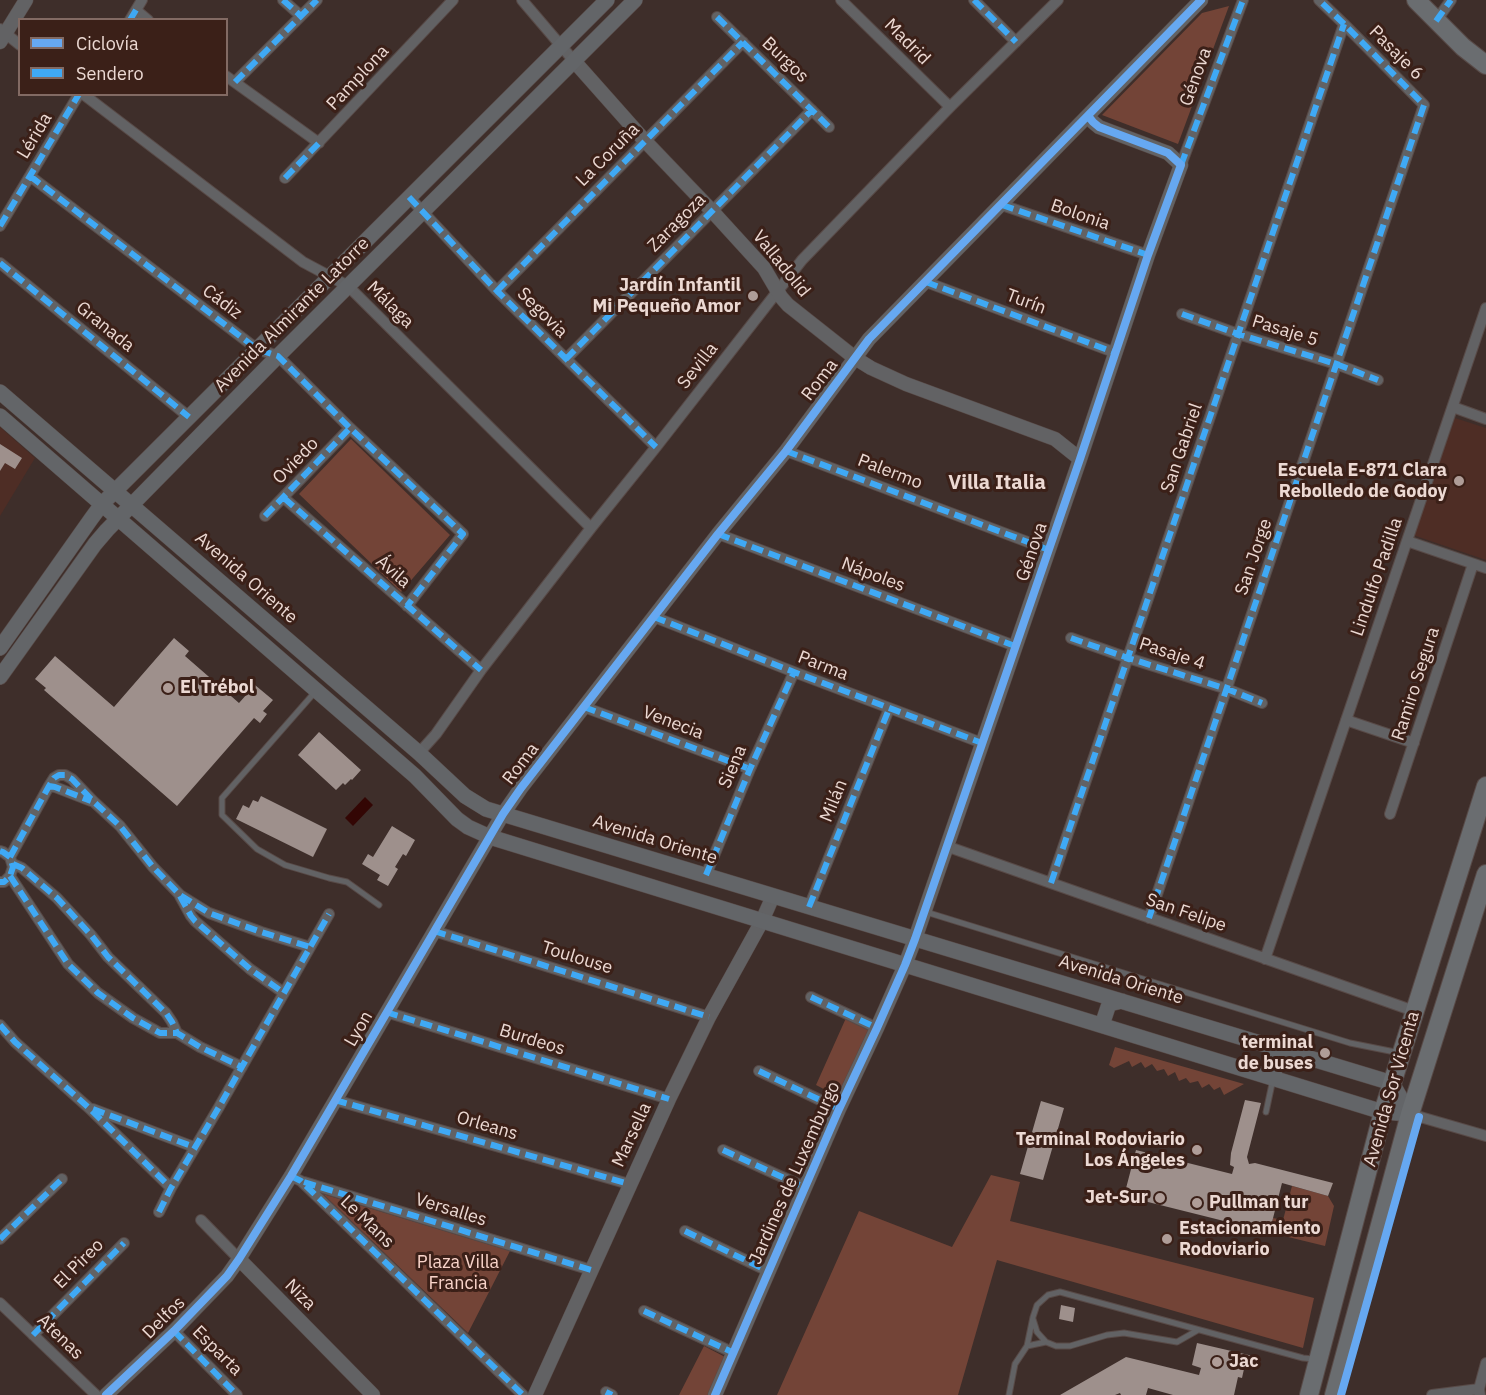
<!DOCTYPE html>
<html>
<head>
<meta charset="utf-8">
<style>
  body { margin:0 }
  #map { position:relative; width:1486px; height:1395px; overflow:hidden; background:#3e2e2a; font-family:"IBM Plex Sans",sans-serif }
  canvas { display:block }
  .legend { position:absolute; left:18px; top:18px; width:210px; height:78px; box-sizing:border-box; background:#3b2018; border:2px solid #826a63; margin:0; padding:8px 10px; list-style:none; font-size:18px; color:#ecd9d3 }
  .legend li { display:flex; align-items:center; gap:12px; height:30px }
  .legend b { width:30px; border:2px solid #826a63 }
</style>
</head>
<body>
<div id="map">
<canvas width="1486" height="1395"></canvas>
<ul class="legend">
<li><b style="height:8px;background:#66a8f1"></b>Ciclovía</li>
<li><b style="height:8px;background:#3fa9f5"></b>Sendero</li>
</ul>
</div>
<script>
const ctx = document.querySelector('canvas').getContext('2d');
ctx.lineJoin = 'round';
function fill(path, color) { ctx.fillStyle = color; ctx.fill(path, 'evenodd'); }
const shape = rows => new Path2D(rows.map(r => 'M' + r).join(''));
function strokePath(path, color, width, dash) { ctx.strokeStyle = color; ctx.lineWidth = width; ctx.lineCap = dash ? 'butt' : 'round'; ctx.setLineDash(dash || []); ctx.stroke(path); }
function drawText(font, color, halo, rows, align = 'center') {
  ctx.font = font + ' "IBM Plex Sans",sans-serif'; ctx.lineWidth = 6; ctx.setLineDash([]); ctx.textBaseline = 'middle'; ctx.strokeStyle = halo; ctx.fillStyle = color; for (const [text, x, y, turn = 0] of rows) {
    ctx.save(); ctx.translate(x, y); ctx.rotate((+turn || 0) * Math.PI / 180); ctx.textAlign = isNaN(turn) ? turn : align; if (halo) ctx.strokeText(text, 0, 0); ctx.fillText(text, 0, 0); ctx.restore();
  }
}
fill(shape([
  [1455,418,1486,428,1486,560,1413,535],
  [0,427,35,458,0,516]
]), '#4e2d25');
fill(shape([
  [1229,6,1178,144,1102,115,1202,13],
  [351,439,450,535,401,592,299,494],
  [846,1018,870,1031,843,1099,816,1085],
  [1115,1047,1244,1084,1224,1095,1220,1087,1214,1090,1209,1084,1202,1088,1198,1081,1190,1083,1186,1078,1179,1081,1175,1072,1168,1076,1164,1069,1157,1071,1152,1064,1145,1068,1141,1062,1132,1067,1129,1061,1114,1068,1109,1065],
  [991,1175,1020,1182,1010,1221,1314,1298,1303,1348,997,1260,958,1395,777,1395,859,1211,952,1247],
  [1292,1186,1328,1196,1334,1206,1325,1246,1284,1236,1286,1231,1271,1226,1273,1218,1283,1220],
  [323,1194,510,1251,468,1333],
  [704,1346,727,1358,710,1395,679,1395]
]), '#734437');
fill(shape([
  [365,797,373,805,353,826,345,818]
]), '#330604');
fill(shape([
  [0,444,22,458,15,469,5,463,0,471],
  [174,638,189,651,185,656,239,703,255,685,273,700,263,711,267,714,260,723,254,718,177,806,44,690,46,688,35,679,55,656,114,707],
  [319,732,361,770,352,780,351,779,345,785,343,783,336,790,298,755],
  [261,796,327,829,313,857,236,819,243,805,249,808,253,800,258,802],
  [392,826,415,840,406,856,403,854,395,867,398,869,388,886,377,880,380,875,362,864,368,854,373,857],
  [1245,1100,1261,1103,1247,1157,1249,1164,1255,1163,1333,1183,1328,1196,1282,1183,1271,1226,1286,1231,1284,1236,1124,1196,1136,1150,1232,1174,1234,1167,1230,1165,1231,1153],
  [1041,1101,1064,1108,1043,1180,1020,1174],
  [1061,1305,1075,1308,1073,1322,1059,1319],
  [1197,1343,1253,1356,1250,1369,1244,1369,1242,1378,1238,1377,1234,1395,1173,1395,1148,1388,1146,1395,1121,1395,1120,1393,1115,1395,1060,1395,1126,1357,1199,1375,1201,1368,1192,1365]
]), '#9e908c');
const service = shape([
  [315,692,222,798,222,815,257,849,285,865,329,878,347,882,379,905],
  [926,912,1350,1043,1400,1053],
  [1266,1112,1273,1079],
  [1033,1319,1037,1332,1046,1342,1056,1346,1070,1346,1107,1335,1124,1333,1177,1342,1198,1330],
  [1027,1346,1046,1342],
  [1009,1395,1015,1364,1027,1346,1033,1317,1037,1305,1048,1295,1060,1292,1303,1358,1314,1359]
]);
const minor = shape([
  [283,0,301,16],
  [522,0,574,61],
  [841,0,950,107],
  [974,0,1016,42],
  [136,10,148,20],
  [717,17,829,127],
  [130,20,142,0],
  [1436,21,1451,0],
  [0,29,20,45],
  [226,76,319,143],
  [235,82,317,0],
  [83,94,303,262,348,286,591,528],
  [1181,165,1243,0],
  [30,176,257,349,278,356,350,428,463,534,407,606],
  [285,178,453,0],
  [409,197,497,291,656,447],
  [1002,205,1148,255],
  [0,226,79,94],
  [0,263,189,417],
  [926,282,1116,353],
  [497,291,743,42],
  [1182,314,1238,334,1336,364,1378,380],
  [566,359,812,110],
  [1453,407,1486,419],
  [786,451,1049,550],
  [284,498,481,670],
  [265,516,350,428],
  [718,534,1015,646],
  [1407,541,1486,568],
  [654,617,794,672,982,743],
  [1071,638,1128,658,1227,689,1262,703],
  [584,707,750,769],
  [1346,720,1414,743],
  [419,753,436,734,481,670,591,528,656,447,802,260,950,107,1058,0],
  [49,786,55,787,91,801],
  [1390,814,1473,564],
  [946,846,1414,1011],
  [0,851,3,852,10,857,13,867,10,876,4,882,0,882],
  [10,857,49,786,54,778,59,775,65,775,72,779,93,801,120,826,153,867,180,895,209,913,261,932,310,947],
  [13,864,22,868,57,898,91,935,108,957,166,1013,172,1022,177,1033,200,1047,242,1067],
  [706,875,750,769,794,672],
  [10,876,68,964,98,993,133,1018,160,1033,177,1033],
  [1051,883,1344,24],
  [180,896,191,916,195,921,250,969,284,993],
  [809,907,889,709],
  [1149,918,1424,105,1344,24,1319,0],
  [434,931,709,1017],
  [1265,959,1486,308],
  [811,997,877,1028],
  [386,1012,669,1099],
  [0,1025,15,1042,89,1108,171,1188],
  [759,1071,839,1109],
  [335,1100,629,1184],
  [93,1109,194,1147],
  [1410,1114,1486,1136],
  [723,1150,804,1187],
  [291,1176,301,1181,523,1395],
  [304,1182,591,1270],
  [159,1212,171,1188,219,1107,329,914],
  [201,1220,239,1259],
  [685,1231,768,1271],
  [0,1239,62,1179],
  [0,1303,96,1395],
  [644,1311,734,1353],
  [174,1331,237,1395],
  [33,1335,124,1243],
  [606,1392,612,1395],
  [1432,1395,1479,1389],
  [1480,1395,1479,1389,1486,1363]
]);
const tertiary = shape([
  [0,42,26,0],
  [574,61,645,141,712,211,764,268,781,297,788,305,855,358,871,368,906,384,1055,439,1080,459],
  [239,1259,373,1395],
  [106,1395,174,1331,227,1276,239,1259,291,1176,503,814,521,788,718,534,786,451,869,339,1201,0],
  [535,1395,669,1099,709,1017,762,921,773,896],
  [715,1395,839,1109,877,1028,905,965,915,939,1080,459,1148,255,1181,165,1168,153,1099,127,1093,122,1089,117]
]);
const secondary = shape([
  [0,392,419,753,465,796,486,809,1392,1083,1410,1114],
  [0,416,415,776,457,819,468,827,490,837,1373,1109,1383,1112,1410,1114],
  [0,648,91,519,102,504,607,0],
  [0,677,95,544,107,530,278,356,635,0],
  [1102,1025,1109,1004,1122,1001],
  [1273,1078,1279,1048]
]);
const primary = shape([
  [1416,0,1463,47,1486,65],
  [1309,1395,1383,1112,1486,786],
  [1334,1395,1410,1114,1486,874]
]);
strokePath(service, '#584a47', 7);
strokePath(minor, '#584a47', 12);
strokePath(tertiary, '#584a47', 15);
strokePath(secondary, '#584a47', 16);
strokePath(primary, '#584a47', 20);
strokePath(service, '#626264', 5);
strokePath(minor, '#626264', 10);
strokePath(tertiary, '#626264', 14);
strokePath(secondary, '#636568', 15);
strokePath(primary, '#6a6d70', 18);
strokePath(shape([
  [283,0,301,16],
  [974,0,1016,42],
  [717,17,829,127],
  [130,20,136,10],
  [1436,21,1451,0],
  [235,82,317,0],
  [1181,165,1243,0],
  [30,176,257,349,278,356,350,428,463,534,407,606],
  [285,178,319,143],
  [409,197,497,291,656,447],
  [1002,205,1148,255],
  [0,226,79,94],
  [0,263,189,417],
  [926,282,1116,353],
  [497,291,743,42],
  [1182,314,1238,334,1336,364,1378,380],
  [566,359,812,110],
  [786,451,1049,550],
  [284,498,481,670],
  [265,516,350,428],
  [718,534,1015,646],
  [654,617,794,672,982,743],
  [1071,638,1128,658,1227,689,1262,703],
  [584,707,750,769],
  [49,786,55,787,91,801],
  [0,851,3,852,10,857,13,867,10,876,4,882,0,882],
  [10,857,49,786,54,778,59,775,65,775,72,779,93,801,120,826,153,867,180,895,209,913,261,932,310,947],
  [13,864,22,868,57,898,91,935,108,957,166,1013,172,1022,177,1033,200,1047,242,1067],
  [706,875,750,769,794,672],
  [10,876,68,964,98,993,133,1018,160,1033,177,1033],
  [1051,883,1344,24],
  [180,896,191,916,195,921,250,969,284,993],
  [809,907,889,709],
  [1149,918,1424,105,1344,24,1319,0],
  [434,931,709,1017],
  [811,997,877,1028],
  [386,1012,669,1099],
  [0,1025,15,1042,89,1108,171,1188],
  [759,1071,839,1109],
  [335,1100,629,1184],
  [93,1109,194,1147],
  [723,1150,804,1187],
  [291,1176,301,1181,523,1395],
  [304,1182,591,1270],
  [159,1212,171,1188,219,1107,329,914],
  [685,1231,768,1271],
  [0,1239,62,1179],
  [644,1311,734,1353],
  [174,1331,237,1395],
  [33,1335,124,1243],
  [606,1392,612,1395]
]), '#3fa9f5', 6, [12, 6]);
strokePath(shape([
  [106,1395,174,1331,227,1276,239,1259,291,1176,503,814,521,788,718,534,786,451,869,339,1201,0],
  [715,1395,839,1109,877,1028,905,965,915,939,1080,459,1148,255,1181,165,1168,153,1099,127,1093,122,1089,117],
  [1341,1395,1419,1117]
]), '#66a8f1', 8);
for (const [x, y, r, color] of [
  [753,296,6,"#af9d98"],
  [1459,481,6,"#af9d98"],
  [168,688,6,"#af9d98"],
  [1325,1053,6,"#af9d98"],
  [1197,1150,6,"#af9d98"],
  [1160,1198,6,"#af9d98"],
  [1197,1203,6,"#af9d98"],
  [1167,1239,6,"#af9d98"],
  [1217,1362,6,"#af9d98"]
]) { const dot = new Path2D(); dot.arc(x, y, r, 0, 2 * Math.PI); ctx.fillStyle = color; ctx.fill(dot); strokePath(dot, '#3b2018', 2); }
drawText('18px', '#ecd9d3', '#3b2018', [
  ["Madrid",907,42,45],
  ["Pasaje 6",1396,53,45],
  ["Burgos",785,60,44],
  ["Génova",1196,77,-70],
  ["Pamplona",358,78,-47],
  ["Lérida",35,136,-59],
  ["La Coruña",608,155,-45],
  ["Bolonia",1080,215,19],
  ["Zaragoza",677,223,-45],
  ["Valladolid",781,264,51],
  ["Cádiz",222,302,37],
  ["Turín",1026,302,20],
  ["Málaga",390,305,45],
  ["Segovia",542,313,45],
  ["Avenida Almirante Latorre",292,315,-45],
  ["Granada",105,327,39],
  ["Pasaje 5",1285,331,17],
  ["Sevilla",698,366,-52],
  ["Roma",820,380,-53],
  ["San Gabriel",1182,448,-71],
  ["Oviedo",296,461,-46],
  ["Palermo",890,472,21],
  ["Génova",1032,552,-71],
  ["San Jorge",1254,557,-71],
  ["Ávila",393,572,41],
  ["Nápoles",873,575,21],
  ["Lindulfo Padilla",1377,577,-71],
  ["Avenida Oriente",246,578,41],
  ["Pasaje 4",1172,654,18],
  ["Parma",823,666,21],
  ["Ramiro Segura",1416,684,-72],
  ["Venecia",673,723,21],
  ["Roma",521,764,-53],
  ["Siena",733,767,-67],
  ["Milán",834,801,-68],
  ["Avenida Oriente",655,840,17],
  ["San Felipe",1186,913,19],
  ["Toulouse",577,958,17],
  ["Avenida Oriente",1121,980,17],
  ["Lyon",359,1029,-60],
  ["Burdeos",532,1040,17],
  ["Avenida Sor Vicenta",1392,1089,-74],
  ["Orleans",487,1126,16],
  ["Marsella",632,1135,-65],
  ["Jardines de Luxemburgo",795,1173,-66],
  ["Versalles",451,1210,17],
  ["Le Mans",367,1222,44],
  ["El Pireo",79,1264,-45],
  ["Niza",300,1295,45],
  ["Delfos",164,1318,-45],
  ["Atenas",60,1337,44],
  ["Esparta",217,1351,45]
]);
drawText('bold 18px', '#ecd9d3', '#3b2018', [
  ["Jardín Infantil",741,286],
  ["Mi Pequeño Amor",741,307],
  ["Escuela E-871 Clara",1447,471],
  ["Rebolledo de Godoy",1447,492],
  ["El Trébol",180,688,"left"],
  ["terminal",1313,1043],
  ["de buses",1313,1064],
  ["Terminal Rodoviario",1185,1140],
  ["Los Ángeles",1185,1161],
  ["Jet-Sur",1148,1198],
  ["Pullman tur",1209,1203,"left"],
  ["Estacionamiento",1179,1229,"left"],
  ["Rodoviario",1179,1250,"left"],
  ["Jac",1229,1362,"left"]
], 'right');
drawText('18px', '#f9d4ca', '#3b2018', [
  ["Plaza Villa",458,1263],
  ["Francia",458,1284]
]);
drawText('bold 20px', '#ecd9d3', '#3b2018', [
  ["Villa Italia",997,483]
]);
</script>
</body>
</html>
